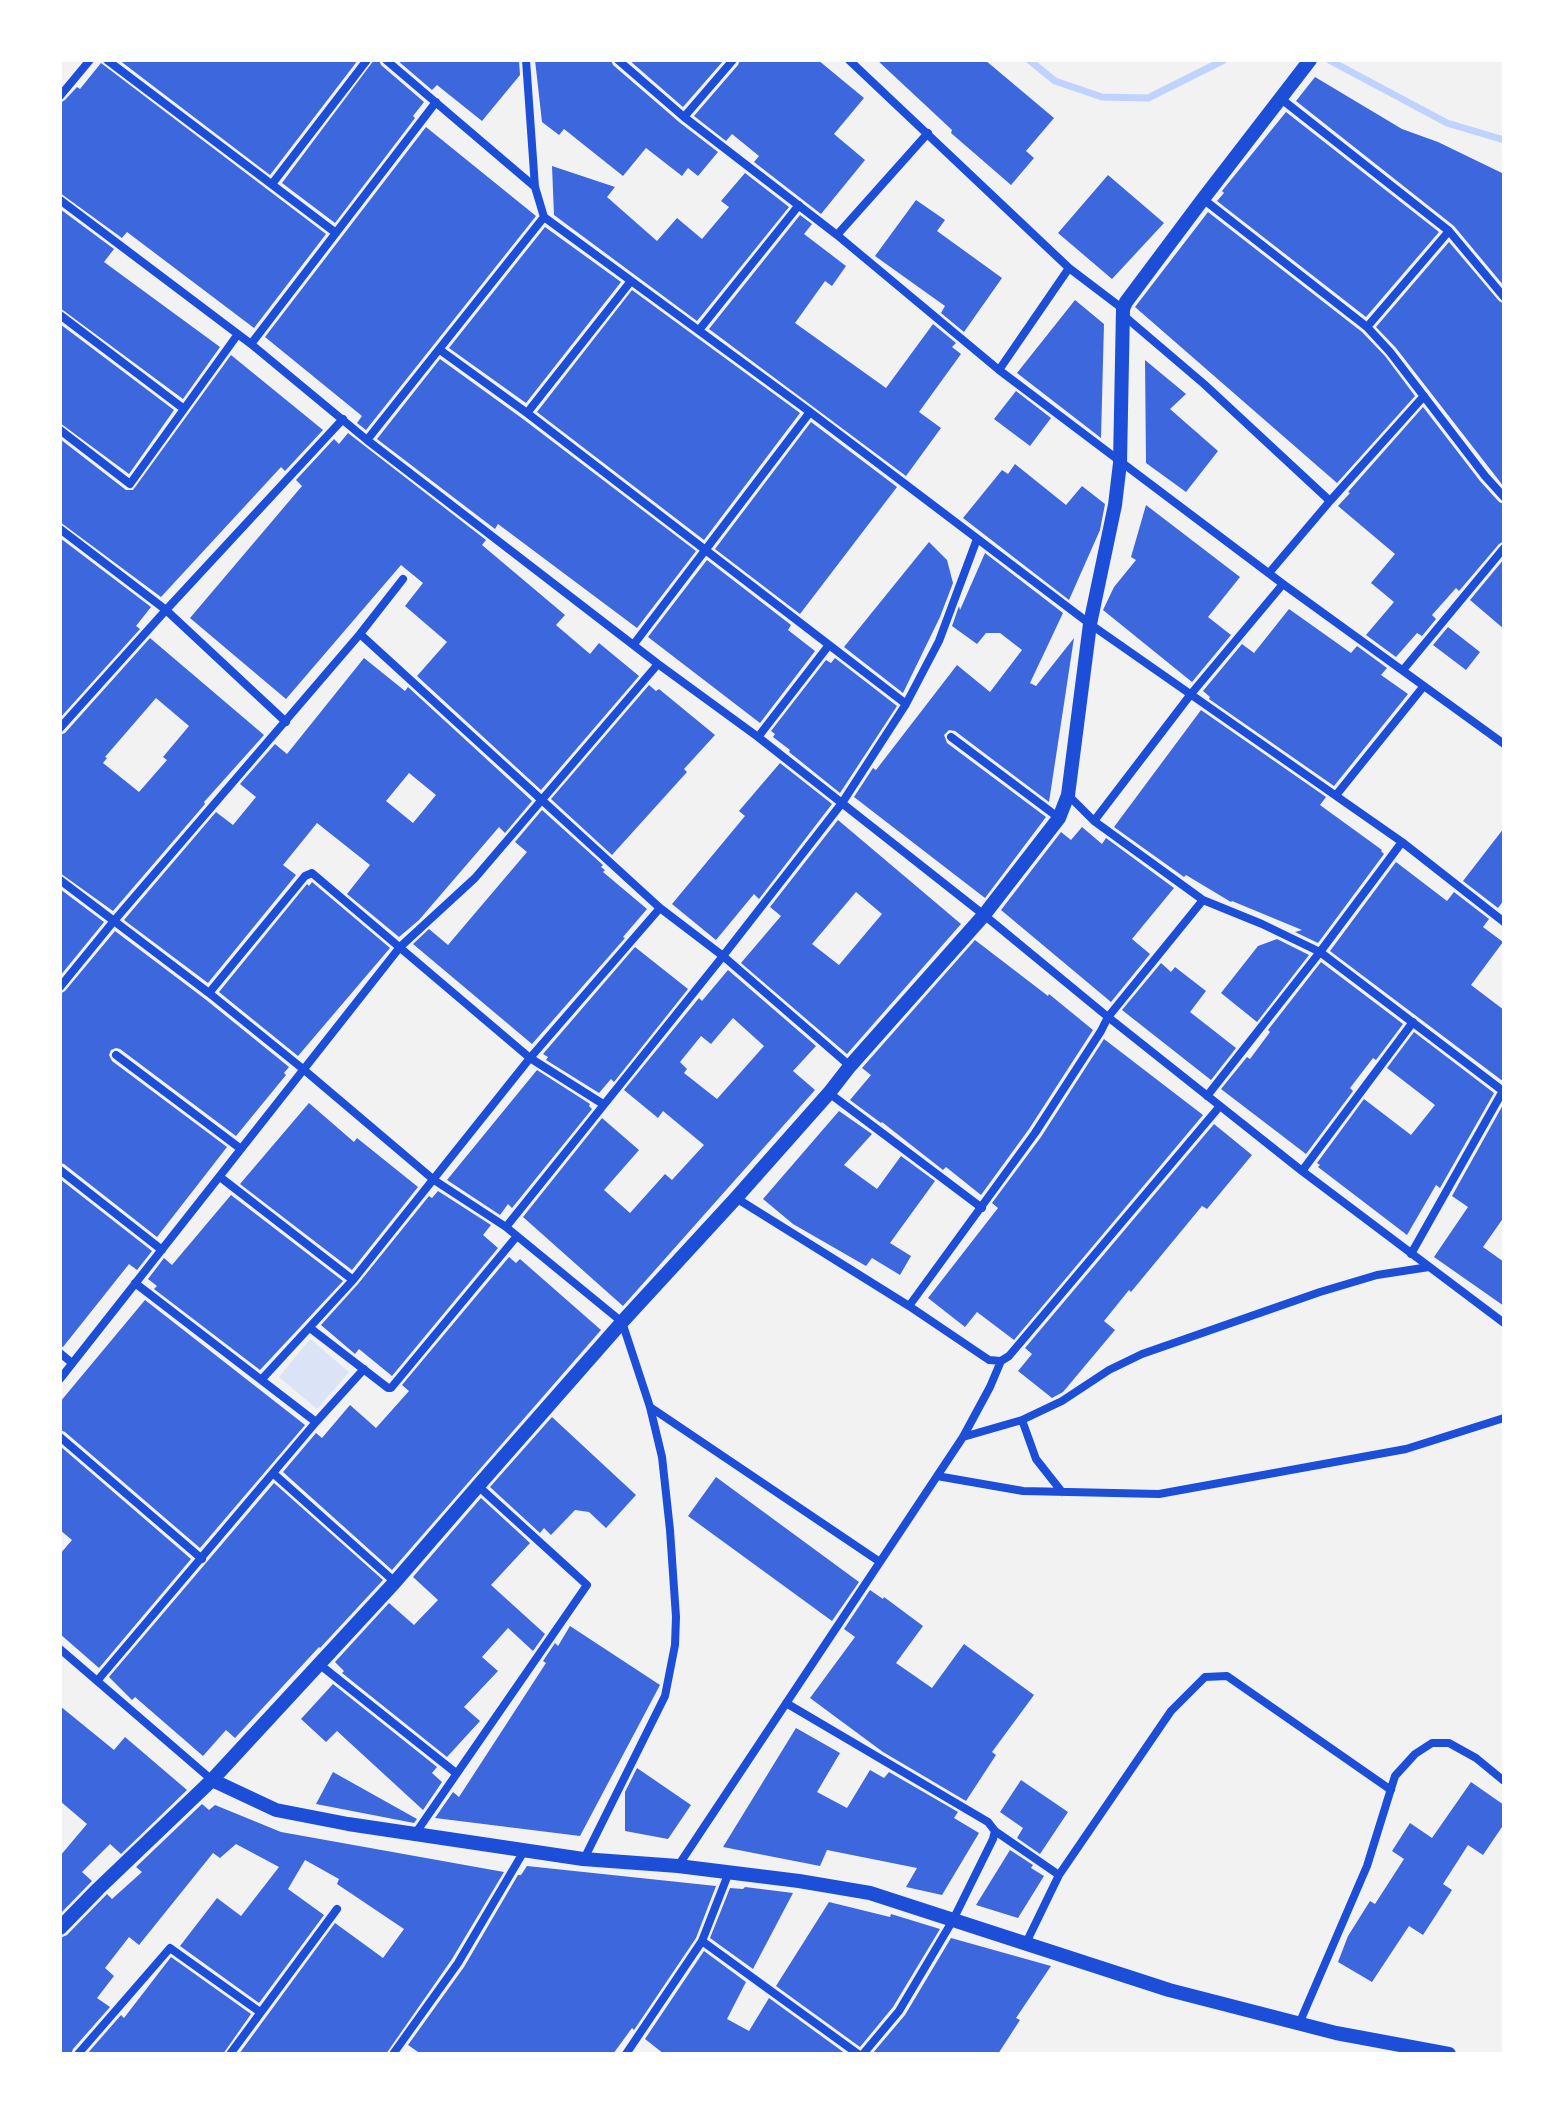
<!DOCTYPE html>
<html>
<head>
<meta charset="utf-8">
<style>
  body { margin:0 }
  #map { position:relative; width:1564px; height:2114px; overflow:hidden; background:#f2f2f2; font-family:"Fira Sans Condensed",sans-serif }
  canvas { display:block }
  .frame { position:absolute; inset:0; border:62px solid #fff; pointer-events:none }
</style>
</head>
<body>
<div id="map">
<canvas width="1564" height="2114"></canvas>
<div class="frame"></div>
</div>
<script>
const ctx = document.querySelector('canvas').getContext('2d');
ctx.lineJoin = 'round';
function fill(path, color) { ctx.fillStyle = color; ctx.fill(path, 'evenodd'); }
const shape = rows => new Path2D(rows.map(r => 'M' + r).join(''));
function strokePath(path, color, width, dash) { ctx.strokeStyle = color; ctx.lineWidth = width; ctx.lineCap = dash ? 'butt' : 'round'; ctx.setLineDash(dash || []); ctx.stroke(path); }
fill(shape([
  [310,1339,349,1372,317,1409,279,1377]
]), '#dbe4f7');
strokePath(shape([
  [1029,60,1055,81,1102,97,1148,98,1224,60],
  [1329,60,1447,123,1504,140]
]), '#bfd3fe', 7);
fill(shape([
  [119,60,358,60,270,175],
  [374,60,379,60,381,65,424,102,413,116,415,118,335,223,282,183],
  [397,60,519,60,520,75,482,121,437,85,432,90],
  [535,60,611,60,613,65,679,122,718,152,698,176,688,168,682,176,646,148,623,176,564,129,559,135,542,122],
  [629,60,724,60,683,107],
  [740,60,818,60,864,98,834,134,865,160,821,214,754,162,759,156,732,134,726,141,694,116,738,65],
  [877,60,985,60,1054,118,1026,151,1034,158,1011,185,951,133,952,130],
  [101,63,326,234,254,328,127,232,122,238,60,193,60,103,65,100,77,87,80,89],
  [1315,77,1402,129,1438,142,1504,174,1504,286,1454,226,1296,101],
  [1286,112,1439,232,1366,317,1217,201,1224,193,1222,191,1226,186],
  [426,127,536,216,366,430,357,423,362,416,265,337],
  [552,166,615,187,607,197,657,241,677,218,702,239,729,207,721,201,745,173,789,207,697,321,554,215],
  [1108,175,1164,223,1112,279,1058,233],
  [916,200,945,220,937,231,1002,278,964,332,941,313,945,306,875,256],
  [60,209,114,249,104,262,220,347,183,399,60,308],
  [1208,212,1362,332,1385,356,1415,396,1337,483,1135,307],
  [800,215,812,224,804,234,846,266,832,286,825,281,795,323,886,388,933,324,956,343,952,347,961,354,919,412,941,428,906,476,709,329],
  [545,227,621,282,526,403,449,348],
  [1449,242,1499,301,1504,304,1504,487,1396,348,1376,327],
  [632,290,800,413,704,540,537,412],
  [1075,300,1104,324,1101,438,1017,373],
  [60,324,174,410,129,474,60,423],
  [231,355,323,430,285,471,281,467,161,597,60,522,60,439,126,490,133,490],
  [440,359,523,419,696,551,637,628,498,524,495,529,377,439],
  [1145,360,1186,394,1170,409,1218,451,1186,492,1146,463],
  [1016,391,1051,418,1030,446,994,419],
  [1423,407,1480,481,1499,502,1504,504,1504,541,1499,544,1459,591,1456,588,1432,615,1436,619,1422,636,1417,633,1396,657,1366,635,1394,602,1371,583,1395,554,1338,506,1350,493,1348,492],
  [811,422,897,487,800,614,715,549],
  [348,433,486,540,482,545,565,615,556,625,590,654,599,643,639,676,541,790,417,676,447,642,405,606,423,583,401,565,286,699,190,618,302,486,296,480,334,439,339,444],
  [1015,464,1066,505,1082,486,1105,504,1100,530,1069,600,963,518,1002,470,1008,474],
  [1146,505,1240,577,1208,617,1231,635,1192,682,1103,610,1114,587,1136,560,1131,557],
  [60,538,151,607,136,626,140,629,60,718],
  [929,542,947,560,953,583,940,617,903,693,844,647],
  [985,553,1063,613,1030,683,1036,686,1074,638,1049,802,955,731,949,730,944,735,947,743,1046,817,985,898,854,797,873,768,876,770,957,665,990,692,1022,650,1000,633,986,633,977,644,952,626,959,606,960,610],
  [1504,559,1504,629,1470,600],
  [707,560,791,625,788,630,815,651,760,723,648,637],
  [1289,609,1351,653,1357,646,1387,668,1381,675,1408,694,1334,786,1209,699,1210,697,1203,691,1242,644,1254,653],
  [1448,627,1480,652,1466,670,1433,645],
  [150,638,264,735,204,802,205,804,113,911,60,873,60,735,65,733],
  [156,698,189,726,163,757,167,760,139,792,103,763,107,758,105,757],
  [364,658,405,691,408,687,532,801,505,833,499,827,419,920,399,937,347,894,370,865,317,823,283,865,296,875,208,983,124,920,216,812,233,825,256,797,240,784,275,744,287,754],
  [409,773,436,795,413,823,386,801],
  [835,658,897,706,840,793,789,752,790,750,773,737,775,734,771,731,826,660,831,663],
  [649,685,656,691,659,689,715,735,684,769,687,772,612,855,551,799],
  [1201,710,1326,797,1320,805,1382,850,1381,851,1384,854,1318,943,1295,932,1302,930,1232,901,1231,902,1186,875,1184,877,1114,827],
  [780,763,832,804,759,899,754,894,716,940,672,904,745,816,739,811],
  [542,810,603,865,601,867,605,870,603,872,647,909,623,937,625,938,532,1044,413,944,429,929,448,945,527,852,515,842],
  [838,820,961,924,847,1054,741,963,781,916,770,907],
  [856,892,882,914,839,965,812,944],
  [1082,827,1102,844,1106,838,1174,888,1132,939,1150,954,1111,1002,1001,910,1061,832,1071,840],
  [1504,828,1504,900,1498,908,1463,881],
  [1396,862,1447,901,1454,892,1489,919,1483,927,1503,942,1471,985,1504,1010,1504,1082,1330,951],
  [312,882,390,948,298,1056,219,992,307,884,309,886],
  [60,889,104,922,60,976],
  [115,931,205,999,289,1067,284,1073,286,1075,236,1136,120,1049,116,1048,111,1050,109,1055,112,1061,227,1147,157,1237,64,1164,60,1163,60,994,65,991],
  [1277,939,1309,955,1257,1022,1221,993,1258,946],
  [975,940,1048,996,1049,994,1093,1030,1029,1129,981,1195,946,1167,943,1170,882,1122,881,1123,850,1100,871,1075,862,1068],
  [635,947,688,989,614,1082,611,1079,599,1093,546,1060,548,1057,543,1054],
  [1321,962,1403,1024,1376,1060,1373,1058,1350,1088,1353,1091,1306,1154,1221,1089,1247,1057,1250,1059,1270,1032,1268,1030],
  [1161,963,1171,972,1175,967,1206,991,1190,1012,1236,1048,1211,1080,1122,1010],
  [728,970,816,1046,793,1071,815,1090,623,1306,523,1217,602,1118,639,1150,604,1190,630,1213,665,1174,672,1180,704,1145,663,1111,658,1118,624,1090,699,998,702,1001],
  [733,1018,764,1046,717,1099,684,1073,687,1069,680,1062,701,1036,711,1044],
  [1414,1032,1494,1093,1440,1188,1436,1185,1407,1235,1318,1167,1320,1165,1317,1163,1364,1099,1411,1135,1435,1105,1387,1068],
  [1104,1039,1203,1115,1014,1340,977,1312,965,1327,928,1298,998,1208,992,1203,1041,1137],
  [537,1070,590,1104,589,1106,592,1109,512,1208,508,1204,500,1215,447,1180],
  [309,1103,354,1142,357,1138,418,1187,352,1270,240,1184],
  [1504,1103,1504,1217,1483,1247,1504,1262,1504,1306,1434,1257,1468,1207,1452,1196],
  [839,1111,872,1134,844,1165,877,1189,901,1156,935,1181,890,1243,911,1256,900,1275,872,1258,866,1266,793,1224,763,1199],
  [1214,1124,1252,1155,1207,1209,1202,1206,1131,1292,1129,1290,1104,1321,1115,1330,1063,1392,1052,1398,1018,1371,1032,1354,1025,1348],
  [60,1179,152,1251,137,1270,129,1264,63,1347,60,1346],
  [438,1191,491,1225,483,1235,498,1248,392,1376,359,1349,355,1354,321,1325,358,1284,429,1196,432,1198],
  [231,1195,343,1281,260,1370,154,1289,157,1286,148,1279,164,1258,172,1265],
  [509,1257,516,1263,520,1259,601,1330,392,1570,283,1472,316,1433,322,1438,350,1405,376,1428,409,1391,402,1385],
  [145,1300,305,1425,200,1548,65,1432,60,1430,60,1402],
  [552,1417,636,1495,606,1528,589,1512,575,1510,551,1535,544,1528,540,1533,490,1487],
  [60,1446,191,1559,99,1668,60,1634,60,1554,72,1540,60,1530],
  [716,1477,859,1582,832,1621,688,1516],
  [274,1483,383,1580,320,1648,319,1647,235,1738,226,1730,203,1756,135,1697,132,1700,109,1677],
  [481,1498,530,1543,491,1585,545,1634,533,1651,508,1628,482,1657,498,1671,464,1707,480,1721,447,1757,342,1673,344,1671,335,1662,389,1603,414,1625,438,1600,413,1577],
  [870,1590,883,1599,884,1597,923,1626,896,1663,932,1688,964,1644,1034,1695,992,1752,996,1755,966,1801,883,1752,810,1698,855,1637,844,1629],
  [570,1626,660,1685,580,1836,435,1818,453,1792,459,1797,546,1663,543,1661,555,1643,558,1646],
  [333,1684,437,1767,432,1773,442,1782,423,1810,337,1731,326,1742,301,1719],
  [60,1706,114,1750,125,1737,187,1790,121,1854,110,1844,82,1872,92,1881,60,1914,60,1856,87,1824,60,1801],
  [796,1728,840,1753,817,1792,847,1808,870,1770,884,1778,889,1772,958,1812,954,1818,979,1833,942,1895,906,1887,917,1868,827,1850,820,1866,723,1847],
  [637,1768,691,1805,668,1839,625,1831,625,1792],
  [333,1772,417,1819,414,1823,316,1804],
  [1021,1780,1068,1812,1040,1854,1017,1838,1023,1828,1000,1812],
  [1471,1782,1504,1805,1504,1824,1483,1855,1468,1845,1443,1884,1452,1890,1423,1935,1409,1926,1372,1982,1338,1962,1348,1936,1370,1901,1375,1904,1404,1859,1392,1851,1410,1823,1432,1838],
  [202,1804,209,1810,215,1805,281,1832,504,1872,452,1959,386,2054,239,2054,335,1923,383,1958,404,1929,337,1884,339,1879,305,1860,288,1889,324,1915,259,2003,180,1946,217,1898,241,1916,279,1867,236,1844,220,1858,213,1853,139,1945,129,1937,105,1968,114,1976,97,1998,110,2007,73,2049,71,2054,60,2054,60,1938,67,1935,107,1894,112,1899,142,1872,136,1867],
  [1010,1850,1033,1865,1031,1868,1044,1876,1018,1918,976,1905],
  [527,1866,716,1886,696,1938,634,2030,632,2028,613,2054,421,2054,408,2045,464,1967,518,1875,521,1875],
  [745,1887,793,1893,753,1969,710,1938,730,1888,743,1889],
  [829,1902,890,1917,891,1914,940,1929,893,2007,860,2047,776,1986],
  [951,1938,1051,1966,1016,2018,1020,2020,998,2054,872,2054,905,2015],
  [704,1951,746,1982,727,2019,749,2031,769,1998,846,2054,664,2054,645,2039],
  [171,1957,251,2014,223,2054,87,2054,121,2015,124,2018]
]), '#3d67dc');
strokePath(shape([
  [107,60,336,233],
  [386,60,535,187],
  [526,60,535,187,544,217],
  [618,60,684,117,837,235,999,370,1283,584,1504,744],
  [849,60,1069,268,1123,309],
  [60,96,90,60],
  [1280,98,1449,231,1504,297],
  [684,117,733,60],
  [272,184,367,60],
  [1203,199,1367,327,1390,352,1485,476,1504,497],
  [60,200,251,344,367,440,658,664,758,737,984,915,1108,1017,1302,1171,1504,1323],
  [837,235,928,133],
  [60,315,184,409,130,484,60,430],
  [1123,315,1204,384,1330,501],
  [1367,327,1449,231],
  [699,330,799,205],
  [251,344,436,102],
  [440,350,527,413,906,704],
  [999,370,1069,268],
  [184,409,238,334],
  [527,413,631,281],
  [367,440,544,217,810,412,1090,624,1402,842,1504,922],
  [60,529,166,610,286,722],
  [1269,573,1330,501,1424,396],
  [360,634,660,908,723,956,850,1066],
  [634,644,810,412],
  [1403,670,1504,548],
  [60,728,166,610,343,419],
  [758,737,829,645],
  [951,737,1059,818],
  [1337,794,1423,687],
  [1068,795,1094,821,1203,900,1262,924,1320,952,1503,1091],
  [1094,821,1191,694,1283,584],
  [60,880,209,993,303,1069,434,1180,506,1227,622,1322,650,1407,662,1457,670,1530,676,1617,675,1645,665,1696,584,1859],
  [60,987,113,922,360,634,403,579],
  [209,993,305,876,312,873,530,1058,603,1104],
  [116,1055,241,1149],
  [829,1093,982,1208],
  [1207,1096,1320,952,1402,842],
  [60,1170,162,1250],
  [1302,1171,1413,1022],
  [220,1177,353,1280],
  [736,1198,909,1306,1035,1133,1101,1031,1108,1017,1203,900],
  [506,1227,723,956,842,803,906,704,939,641,977,539],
  [1411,1254,1504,1089],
  [135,1283,316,1422],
  [909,1306,989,1360,1001,1361],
  [310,1328,388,1388,391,1388,517,1236],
  [60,1353,72,1363],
  [60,1379,400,947,475,878,658,664],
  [262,1379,353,1280,530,1058,660,908],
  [650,1407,880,1562],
  [1022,1420,1036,1459,1062,1492],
  [60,1437,202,1559],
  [963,1437,1022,1420,1062,1401,1109,1370,1142,1354,1320,1292,1377,1275,1429,1267],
  [274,1474,395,1582],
  [937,1476,1023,1491,1159,1494,1406,1449,1504,1418],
  [60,1649,212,1780],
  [319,1664,456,1773],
  [97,1681,316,1422,364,1369],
  [786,1703,988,1822,995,1831,1059,1875],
  [415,1834,587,1585,478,1486],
  [678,1866,963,1437,990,1387,1001,1361,1009,1356,1220,1106],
  [702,1941,858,2054],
  [1026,1943,1059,1875,1171,1711,1205,1677,1227,1676,1391,1790],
  [1299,2024,1367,1866,1395,1776,1415,1754,1432,1743,1449,1743,1476,1758,1504,1781],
  [78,2054,170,1948,260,2012],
  [230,2054,337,1909],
  [393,2054,458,1963,524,1851],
  [626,2054,702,1941,729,1872],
  [863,2054,899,2011,953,1920,993,1839,995,1831]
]), '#1d4ed8', 8);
strokePath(shape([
  [212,1780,276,1810,348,1824,583,1859,678,1866,799,1881,870,1893,1169,1990,1336,2033,1449,2054],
  [60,1928,98,1889,212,1780,395,1582,478,1486,622,1322,736,1198,829,1093,850,1066,984,915,1059,818,1068,795,1090,624,1115,505,1120,463,1123,309,1126,302,1203,199,1310,60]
]), '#1d4ed8', 14);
</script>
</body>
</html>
